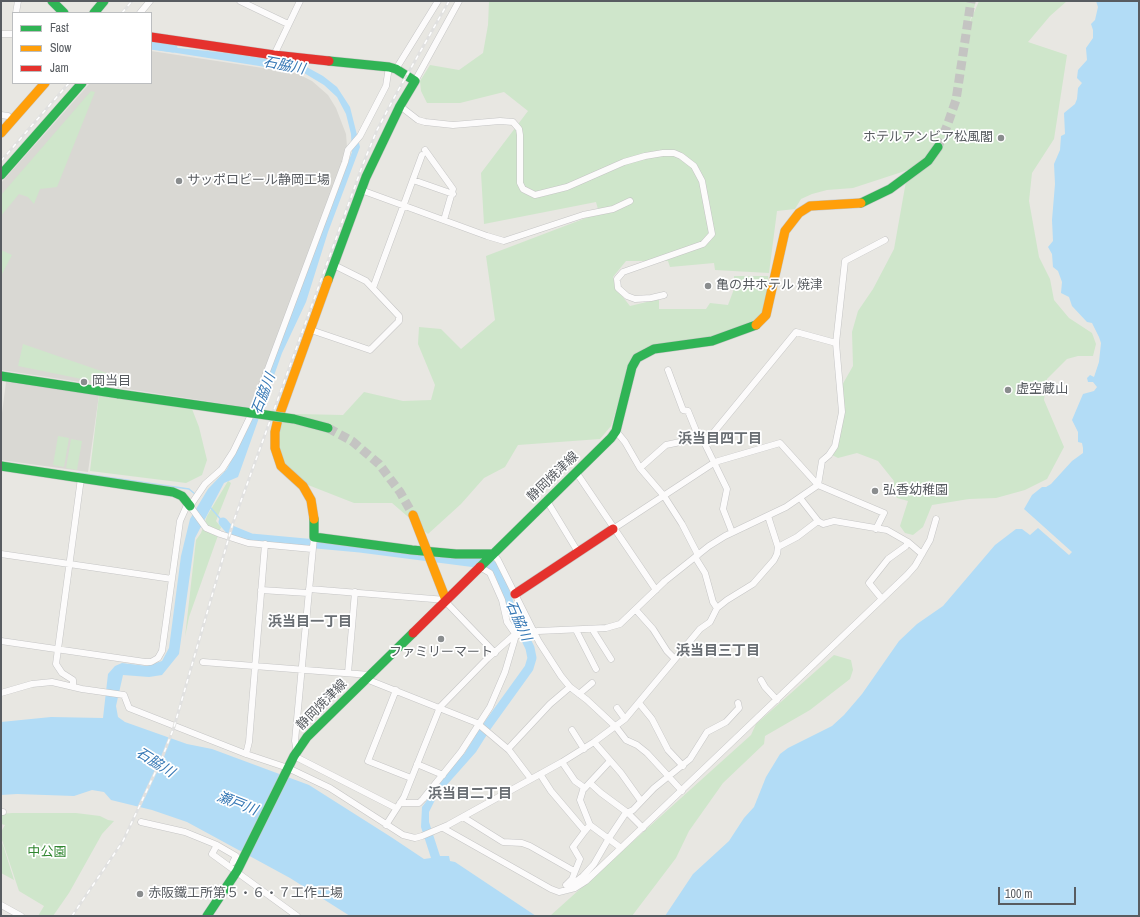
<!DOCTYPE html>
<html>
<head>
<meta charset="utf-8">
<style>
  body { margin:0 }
  #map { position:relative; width:1140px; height:917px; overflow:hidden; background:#e8e7e2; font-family:"Archivo Narrow",sans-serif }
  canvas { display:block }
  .frame { position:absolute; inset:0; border:2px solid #585c61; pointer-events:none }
  .legend { position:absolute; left:12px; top:12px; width:140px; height:72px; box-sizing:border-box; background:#fff; border:1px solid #bcbec0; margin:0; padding:5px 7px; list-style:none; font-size:12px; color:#585c61 }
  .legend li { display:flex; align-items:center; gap:8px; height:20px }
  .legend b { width:20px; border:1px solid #bcbec0 }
  .scale { position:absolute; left:998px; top:887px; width:78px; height:18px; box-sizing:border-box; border:2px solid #585c61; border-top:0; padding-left:5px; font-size:12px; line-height:14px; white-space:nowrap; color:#585c61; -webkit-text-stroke:3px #fff; paint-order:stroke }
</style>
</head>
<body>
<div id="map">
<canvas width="1140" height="917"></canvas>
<div class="frame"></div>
<ul class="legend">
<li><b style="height:5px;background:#30b455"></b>Fast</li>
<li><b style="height:5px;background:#ff9f0a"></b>Slow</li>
<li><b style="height:5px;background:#e5322d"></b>Jam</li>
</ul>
<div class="scale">100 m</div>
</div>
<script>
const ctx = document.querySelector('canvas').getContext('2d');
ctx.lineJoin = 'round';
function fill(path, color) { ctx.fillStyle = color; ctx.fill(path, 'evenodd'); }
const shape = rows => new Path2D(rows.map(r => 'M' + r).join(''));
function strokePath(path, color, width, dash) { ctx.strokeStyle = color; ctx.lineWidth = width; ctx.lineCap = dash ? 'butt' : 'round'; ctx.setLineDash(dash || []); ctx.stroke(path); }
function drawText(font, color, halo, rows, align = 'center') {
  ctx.font = font + ' "Archivo Narrow","Noto Sans JP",sans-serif'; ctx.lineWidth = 3.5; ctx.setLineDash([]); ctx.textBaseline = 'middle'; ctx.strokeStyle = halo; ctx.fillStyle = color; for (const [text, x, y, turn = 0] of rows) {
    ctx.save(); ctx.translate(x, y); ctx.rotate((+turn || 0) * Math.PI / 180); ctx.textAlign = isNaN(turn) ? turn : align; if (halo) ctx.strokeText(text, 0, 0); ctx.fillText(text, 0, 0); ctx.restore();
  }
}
fill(shape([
  [151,51,296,73,312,81,328,95,336,108,346,134,347,147,343,162,252,408,1,370,1,183,90,83,151,83],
  [6,382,99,395,88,472,1,460,1,421]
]), '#d9d8d3');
fill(shape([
  [489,1,976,1,969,24,979,1,1067,1,1050,16,1028,42,1067,55,1054,139,1032,173,1029,201,1039,257,1050,279,1054,300,1069,318,1092,333,1096,344,1093,356,1078,356,1067,359,1047,379,1044,400,1064,447,1047,479,1025,490,996,498,969,499,932,505,923,527,913,535,905,533,900,526,908,501,897,498,892,490,894,481,878,461,857,453,838,458,832,455,840,435,841,387,853,366,852,332,858,311,873,289,894,249,908,170,853,188,827,190,812,194,801,199,795,209,777,211,769,273,715,270,714,263,670,267,668,261,626,261,613,277,619,292,630,306,659,299,659,309,706,309,710,303,728,305,734,289,734,276,768,276,770,298,762,316,725,334,645,348,632,360,611,426,600,439,518,445,505,467,484,478,461,504,428,534,392,503,354,503,303,483,283,464,276,437,281,422,296,414,343,415,364,392,403,401,431,400,435,385,418,344,419,327,441,329,461,349,495,320,486,256,599,213,596,202,484,224,481,173,528,111,504,92,460,103,427,103,421,91,420,81,430,65,459,70,483,53,488,25],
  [91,91,95,92,57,187,40,189,34,204,28,197,19,194,1,216,1,195],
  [1,250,12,255,1,276],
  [23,344,124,379,121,387,18,366],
  [99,395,192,409,199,427,207,460,202,475,186,483,90,471],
  [58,436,69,438,64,467,53,465],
  [71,439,82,441,77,470,66,468],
  [228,481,231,483,216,521,221,527,189,617,185,637,196,540,201,533,207,516],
  [834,655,851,660,853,670,850,679,810,710,765,736,764,744,723,783,689,831,676,858,632,916,550,916,751,735,756,724],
  [12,813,76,813,100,816,108,820,114,821,102,834,69,893,53,916,38,916,44,906,19,891,1,837,1,832,5,825,1,824,1,814],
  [1,840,4,848,14,880,1,873]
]), '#cfe6cb');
fill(shape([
  [1096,1,1139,1,1139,916,665,916,693,874,729,841,744,818,754,807,766,777,780,754,788,748,832,726,844,715,862,694,899,641,917,624,943,606,995,545,1016,529,1022,529,1030,535,1038,528,1069,555,1072,552,1024,509,1032,495,1042,487,1046,487,1051,484,1072,461,1083,453,1083,448,1082,443,1078,442,1078,432,1072,420,1083,394,1094,391,1097,387,1093,382,1088,382,1087,378,1090,375,1094,377,1099,362,1101,343,1099,337,1092,323,1087,322,1072,306,1069,297,1061,293,1062,282,1058,271,1053,267,1052,254,1048,247,1053,241,1052,220,1055,184,1054,164,1060,150,1061,136,1065,134,1064,113,1075,104,1077,99,1078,88,1082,83,1077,78,1078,70,1087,60,1086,48,1093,38,1093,30,1091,24,1095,20,1098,7],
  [151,45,235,54,303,65,323,76,337,87,350,107,360,147,328,232,306,302,282,353,238,477,224,483,195,538,179,654,162,675,149,677,123,675,116,706,118,717,125,722,187,744,212,749,309,785,391,837,424,859,431,858,421,827,422,807,462,754,464,754,481,727,488,733,476,752,437,796,429,812,429,822,440,856,449,856,450,861,455,862,536,916,350,916,290,878,187,822,152,810,111,800,104,792,92,790,74,796,17,794,1,795,1,722,51,717,103,718,108,674,115,666,122,663,147,666,162,661,169,648,181,556,190,519,208,489,227,469,251,420,352,152,351,134,346,114,337,97,324,85,304,73,151,49]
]), '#b2dcf6');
strokePath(shape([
  [78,473,189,489,195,494],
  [210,507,223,522]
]), '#b2dcf6', 1.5);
strokePath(shape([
  [151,45,173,48],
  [223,522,229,529,251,538,360,548,492,565,499,573,511,609,530,648,532,658,529,668,480,736]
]), '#b2dcf6', 9);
strokePath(shape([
  [938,147,947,126,956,100,971,1],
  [328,428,352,441,379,464,400,492,413,515]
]), '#c4c4c2', 9, [9, 4.5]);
const street = shape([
  [240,1,288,24],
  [16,13,18,1],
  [140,13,150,1],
  [1,34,13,34],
  [274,55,300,1],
  [396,69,438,1],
  [415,81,459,1],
  [400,106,418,120,425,122,453,125,500,121,513,122,519,129,520,135,520,183,523,189,535,195,567,187,624,162,645,156,663,153,674,153,681,156,694,166,702,181,712,234,703,244,623,272,617,279,618,288,627,296,635,299,651,298,664,295],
  [1,115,8,116],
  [425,150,453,189,444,220],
  [413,180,453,194],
  [361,190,487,236,504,241,583,215,613,209,630,201],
  [373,288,422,155],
  [311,330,370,350,399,321,399,316,366,281,334,265],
  [668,370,683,410,688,411,699,438],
  [616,431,625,442,640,468,664,496,682,524,698,555],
  [705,443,796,332,836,343],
  [640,468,666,445,699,438,703,440,727,489,723,509,732,532],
  [576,472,656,590],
  [800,498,818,521,823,524,834,521,887,530,908,542,906,546,888,559,869,583,882,599],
  [547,501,578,552],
  [876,529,884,513,818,485,822,461,829,455,835,446,842,412,836,343,845,261,885,240],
  [908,542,922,554],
  [778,547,797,537,818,521],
  [312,549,248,543,220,534,206,528,190,506,205,484,222,469,233,452,250,417,345,162,348,150,360,136,386,86,389,67],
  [1,554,172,579],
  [493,554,498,560,539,642,561,676,570,687,587,700,616,727,626,740,637,745,647,753,682,791],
  [695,557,705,573,713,602,717,608],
  [480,567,490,573,502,600,507,622,516,635],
  [309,589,446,600],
  [261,590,308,593],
  [445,601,495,653],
  [636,610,653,629,667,651,675,659],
  [592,629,611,659],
  [576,630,596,669],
  [1,641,145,662,151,662,158,658,162,651,180,521,188,503],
  [203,662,370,675],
  [348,673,355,592],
  [366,679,477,723,509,750,531,779],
  [761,680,765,687,777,700],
  [73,687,73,680,62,673,56,664,81,478],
  [396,690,368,761,411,778],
  [1,693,32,684,52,682,82,689,124,695,129,708,246,754,288,768,330,788,403,835,415,838,422,836,448,825,562,762,594,742,625,719,700,629,710,622,717,608,727,600,753,584,774,560,777,554,778,547,768,516],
  [579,694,592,683],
  [639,703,652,719,668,750,683,766],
  [617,708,625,719],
  [572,730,584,749],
  [594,742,621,773,641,801],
  [508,749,550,704,570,687],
  [297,752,295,741,314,537],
  [246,754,249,742,265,544],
  [294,756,396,808],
  [610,761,583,790,580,800,590,825,621,848],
  [562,762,575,781,585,788],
  [417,764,443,775],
  [540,774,551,791,585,831,590,825],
  [590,783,601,793,628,813,643,828],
  [400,803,419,803,423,799,461,752,490,707,505,672,516,635],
  [1,812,3,812],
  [463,817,503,842,522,843,530,846,574,871],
  [141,822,185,832,217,845,212,854,297,916],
  [386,825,404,797,440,707,487,659,513,636,538,631,606,628,620,624,665,581,709,546,725,536,786,507,818,485,780,443,715,462,613,529],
  [443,828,551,889,559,892,575,888,586,881,621,848,907,575,915,566,930,540,936,519],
  [217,845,236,856,233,862],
  [567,884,572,879,580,859,573,847,585,831],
  [566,885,574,883,583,876,594,864,609,838,625,814,633,810,654,788,690,759,707,732,726,722,739,708,738,703],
  [1,905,21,916]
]);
const fast = shape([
  [52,1,64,13],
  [94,13,104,1],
  [1,175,82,83],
  [861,203,890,189,928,161,938,147],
  [328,280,366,177,400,106,415,81,396,69,389,67,329,61],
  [1,376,119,394],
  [1,466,173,492,182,496,190,506],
  [314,519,314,537,412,550,456,554,493,554],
  [480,567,611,438,616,431,632,367,637,358,654,349,712,341,756,325],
  [207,916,237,871,294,756,307,737,413,633]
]);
const slow = shape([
  [1,133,45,83],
  [756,325,766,315,785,231,799,213,810,206,861,203],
  [413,515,446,600],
  [314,519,311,500,303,486,281,466,275,448,275,432,278,419,328,280]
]);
const jam = shape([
  [151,37,274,55,329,61],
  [515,594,613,529],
  [413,633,480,567]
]);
strokePath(street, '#c5c5c5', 7);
strokePath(fast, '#c5c5c4', 10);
strokePath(slow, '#c5c5c4', 10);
strokePath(jam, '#c5c5c4', 10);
strokePath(street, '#fcfbfb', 6);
strokePath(fast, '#30b455', 9);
strokePath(slow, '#ff9f0a', 9);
strokePath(jam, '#e5322d', 9);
const rail = shape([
  [122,13,132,1],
  [1,161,69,83],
  [72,916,123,841,162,758,174,727,233,523,363,164,377,130,395,96,449,1]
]);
strokePath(rail, '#e1e1e0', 3);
strokePath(rail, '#fff', 1.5, [4.5]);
const fastBridge = shape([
  [119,394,294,419,328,428]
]);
strokePath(fastBridge, '#c5c5c4', 10, []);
strokePath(fastBridge, '#30b455', 9);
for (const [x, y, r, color] of [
  [1001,138,4,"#8a8d8e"],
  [179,181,4,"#8a8d8e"],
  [708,286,4,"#8a8d8e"],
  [84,382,4,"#8a8d8e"],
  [1008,390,4,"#8a8d8e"],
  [875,491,4,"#8a8d8e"],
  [441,639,4,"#8a8d8e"],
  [140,894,4,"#8a8d8e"]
]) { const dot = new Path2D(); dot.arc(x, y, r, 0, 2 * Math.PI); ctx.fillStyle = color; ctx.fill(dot); strokePath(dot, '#fff', 1.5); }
drawText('13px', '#585c61', '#fff', [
  ["ホテルアンビア松風閣",993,138,"right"],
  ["サッポロビール静岡工場",187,181],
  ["亀の井ホテル 焼津",716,286],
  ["岡当目",92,382],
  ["虚空蔵山",1016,390],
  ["弘香幼稚園",883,491],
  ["ファミリーマート",441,653,"center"],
  ["赤阪鐵工所第５・６・７工作工場",148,894]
], 'left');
drawText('13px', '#585c61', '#fff', [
  ["静岡焼津線",553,477,-44],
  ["静岡焼津線",322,705,-45]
]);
drawText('13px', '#318731', '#fff', [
  ["中公園",47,853]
]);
drawText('italic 14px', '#3678b5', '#fff', [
  ["石脇川",284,66,11],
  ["石脇川",264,394,-69],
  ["石脇川",518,621,66],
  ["石脇川",155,763,32],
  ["瀬戸川",237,804,21]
]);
drawText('bold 14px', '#696e73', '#fff', [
  ["浜当目四丁目",720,439],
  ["浜当目一丁目",310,622],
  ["浜当目三丁目",718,651],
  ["浜当目二丁目",470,794]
]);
</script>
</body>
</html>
